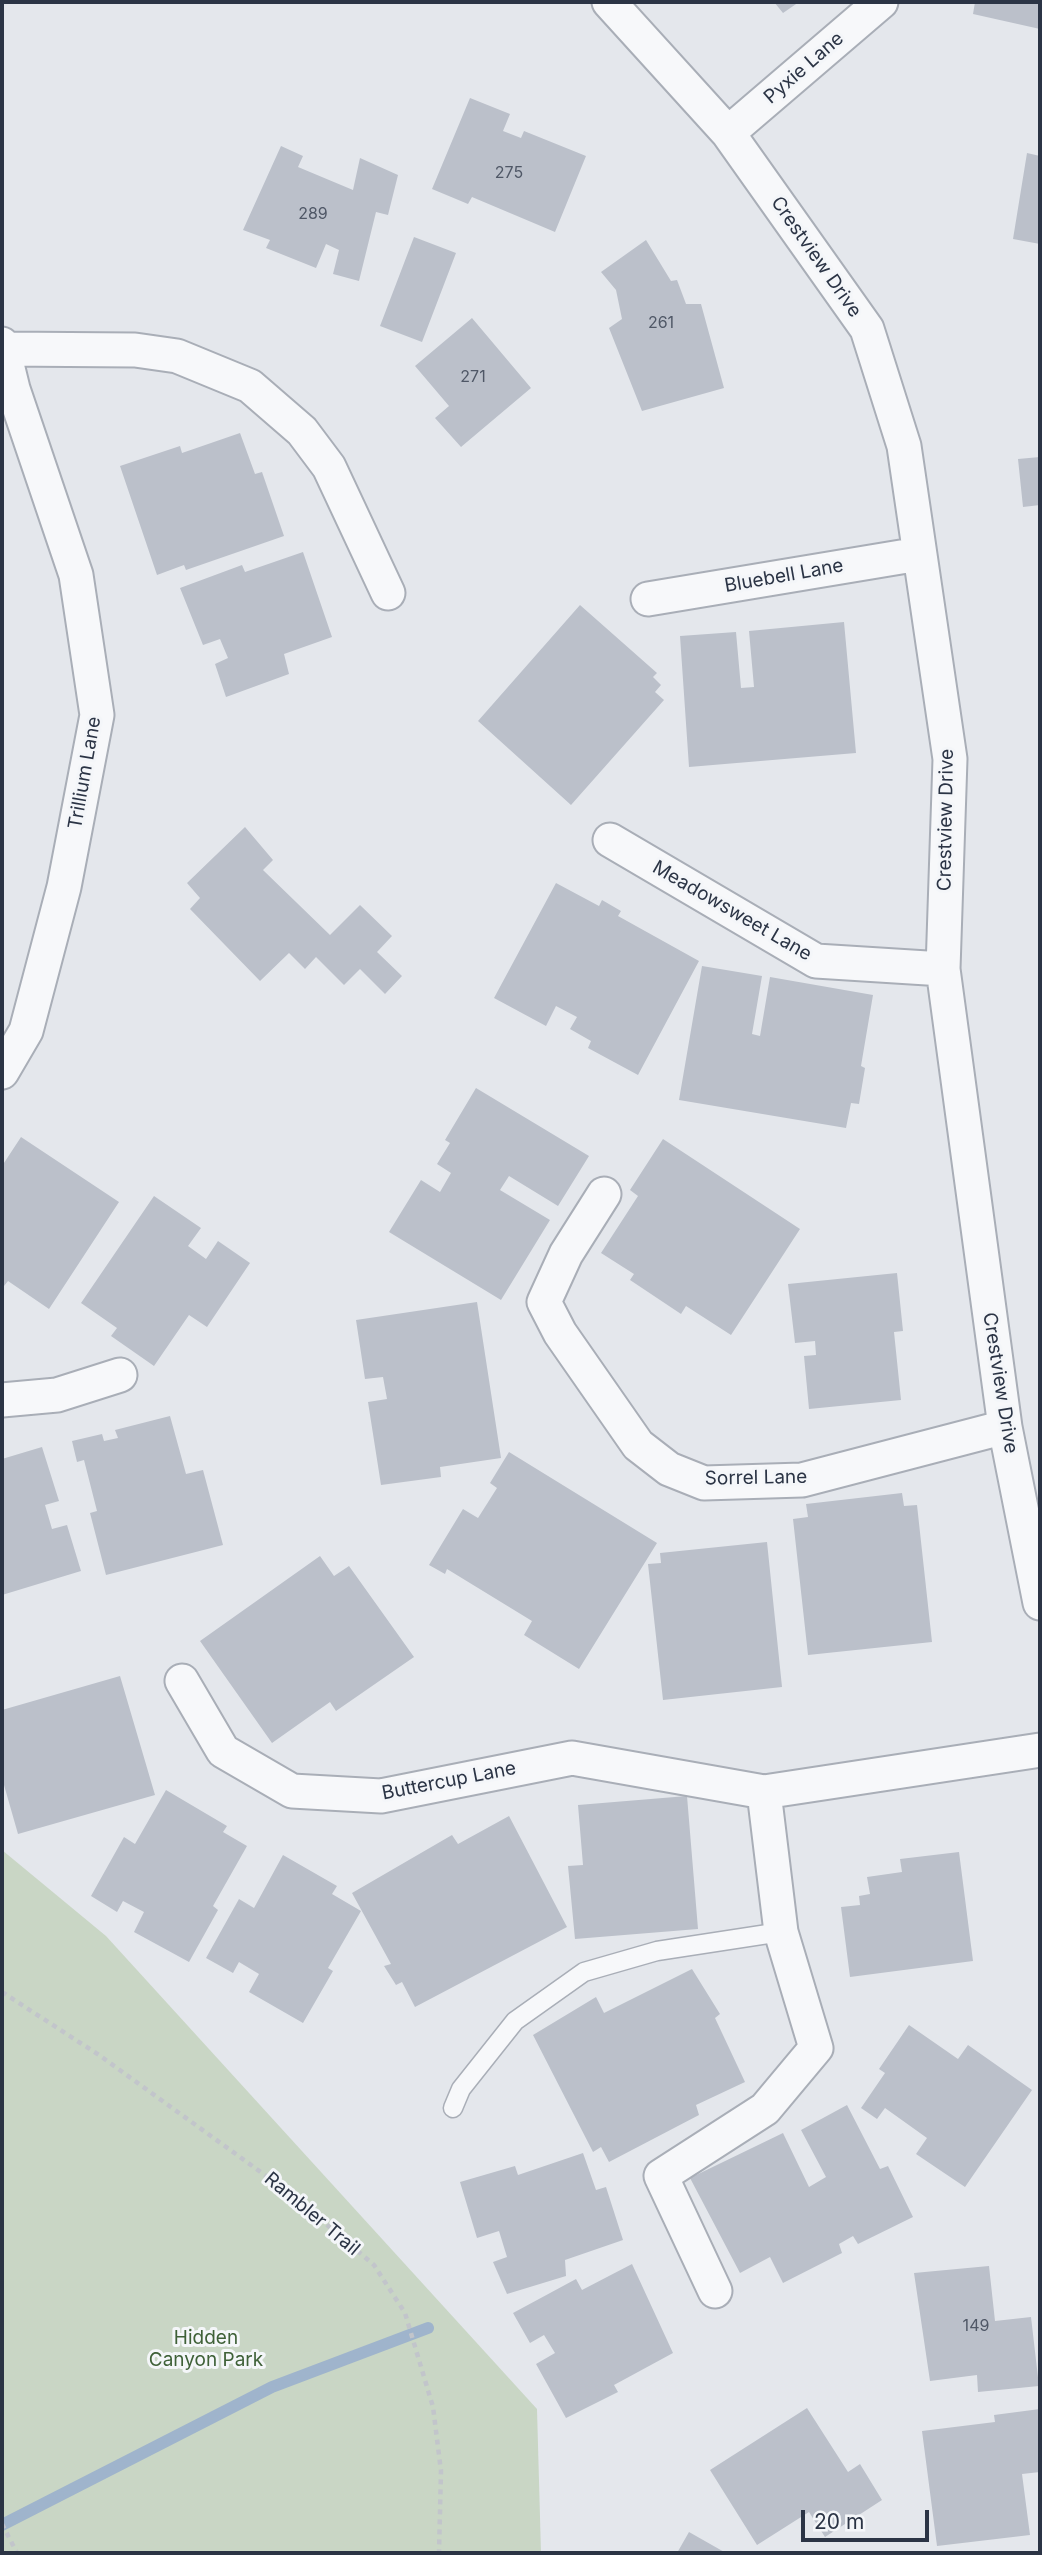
<!DOCTYPE html>
<html>
<head>
<meta charset="utf-8">
<style>
  body { margin:0 }
  #map { position:relative; width:1042px; height:2555px; overflow:hidden; background:#e4e7ec; font-family:Inter,sans-serif }
  canvas { display:block }
  .frame { position:absolute; inset:0; border:4px solid #2b3445; pointer-events:none }
  .scale { position:absolute; left:801px; top:2510px; width:128px; height:32px; box-sizing:border-box; border:4px solid #2b3445; border-top:0; padding-left:9px; font-size:21px; line-height:24px; white-space:nowrap; color:#2b3445; -webkit-text-stroke:5px #f4f6f9; paint-order:stroke }
</style>
</head>
<body>
<div id="map">
<canvas width="1042" height="2555"></canvas>
<div class="frame"></div>
<div class="scale">20 m</div>
</div>
<script>
const ctx = document.querySelector('canvas').getContext('2d');
ctx.lineJoin = 'round';
function fill(path, color) { ctx.fillStyle = color; ctx.fill(path, 'evenodd'); }
const shape = rows => new Path2D(rows.map(r => 'M' + r).join(''));
function strokePath(path, color, width, dash) { ctx.strokeStyle = color; ctx.lineWidth = width; ctx.lineCap = dash ? 'butt' : 'round'; ctx.setLineDash(dash || []); ctx.stroke(path); }
function drawText(font, color, halo, rows, align = 'center') {
  ctx.font = font + ' Inter,sans-serif'; ctx.lineWidth = 6; ctx.setLineDash([]); ctx.textBaseline = 'middle'; ctx.strokeStyle = halo; ctx.fillStyle = color; for (const [text, x, y, turn = 0] of rows) {
    ctx.save(); ctx.translate(x, y); ctx.rotate((+turn || 0) * Math.PI / 180); ctx.textAlign = isNaN(turn) ? turn : align; if (halo) ctx.strokeText(text, 0, 0); ctx.fillText(text, 0, 0); ctx.restore();
  }
}
fill(shape([
  [2,1850,106,1936,537,2409,541,2553,2,2553]
]), '#c9d6c5');
strokePath(shape([
  [2,2525,272,2387,428,2328]
]), '#9fb4cc', 12);
fill(shape([
  [774,2,799,2,783,13],
  [975,2,1040,2,1040,29,973,14],
  [470,98,510,114,503,131,521,138,524,131,586,156,555,232,472,197,468,204,432,189],
  [281,146,303,156,298,167,353,190,360,158,398,175,388,215,376,212,359,281,333,274,339,250,326,244,316,268,266,248,270,240,243,230],
  [1027,153,1040,156,1040,244,1013,239],
  [414,237,456,253,422,342,380,326],
  [646,240,671,281,677,280,686,304,701,304,724,388,642,411,609,328,622,319,616,290,601,272],
  [472,318,531,388,461,447,435,418,449,406,415,366],
  [240,433,255,474,262,472,284,536,186,570,184,565,157,575,120,466,180,446,182,453],
  [1040,457,1040,505,1023,507,1018,459],
  [303,552,332,637,284,654,289,674,226,697,215,664,228,658,220,639,203,645,180,588,242,565,245,572],
  [580,605,657,673,653,677,661,685,655,692,664,700,571,805,478,721],
  [844,622,856,753,689,767,680,636,736,632,741,688,754,687,749,631],
  [245,827,273,860,263,870,330,935,360,905,392,936,377,952,402,976,385,994,360,969,344,985,316,957,305,969,289,953,260,981,190,909,200,898,187,883],
  [556,883,599,906,602,900,621,911,618,916,699,961,638,1075,588,1048,591,1041,570,1029,577,1017,556,1006,546,1026,494,998],
  [702,966,762,976,752,1034,760,1036,770,977,873,995,861,1066,865,1068,859,1104,851,1103,846,1128,679,1100],
  [476,1088,589,1156,558,1206,509,1176,500,1190,550,1220,501,1300,389,1232,421,1180,440,1192,451,1173,437,1164,450,1143,445,1140],
  [21,1137,119,1202,49,1309,8,1281,4,1286,2,1284,2,1166],
  [663,1139,800,1229,731,1335,686,1306,681,1314,630,1280,634,1274,601,1253,638,1196,630,1190],
  [154,1196,201,1228,188,1246,206,1259,218,1241,250,1263,207,1327,189,1315,154,1366,111,1336,117,1328,81,1303],
  [897,1273,903,1331,894,1332,901,1400,809,1409,804,1356,816,1355,815,1341,795,1343,788,1284],
  [477,1302,501,1458,440,1467,441,1477,381,1485,368,1402,387,1399,383,1377,365,1379,356,1320],
  [170,1416,186,1474,203,1470,223,1545,106,1575,90,1513,97,1511,84,1460,77,1462,72,1441,102,1434,104,1441,118,1438,115,1430],
  [42,1447,59,1501,45,1505,52,1529,67,1525,81,1571,2,1595,2,1459],
  [509,1452,657,1543,579,1669,524,1635,532,1621,447,1569,445,1574,429,1565,463,1509,478,1518,497,1488,490,1483],
  [902,1493,904,1506,917,1505,932,1642,808,1655,793,1519,808,1517,806,1504],
  [767,1542,782,1687,663,1700,648,1564,661,1563,660,1553],
  [320,1556,334,1576,349,1566,414,1657,336,1711,330,1702,272,1743,200,1641],
  [120,1676,155,1795,18,1834,2,1778,2,1710],
  [166,1790,227,1826,223,1832,247,1846,213,1906,218,1910,189,1962,134,1932,144,1912,123,1901,117,1912,91,1896,124,1837,135,1844],
  [687,1796,698,1929,575,1939,568,1866,583,1865,578,1805],
  [509,1816,567,1927,415,2007,402,1982,396,1985,384,1966,391,1964,352,1893,452,1835,458,1844],
  [959,1852,973,1961,850,1977,841,1907,860,1905,859,1896,870,1894,867,1877,902,1872,900,1859],
  [283,1855,337,1886,332,1894,361,1911,328,1968,333,1971,303,2023,249,1992,259,1974,239,1962,233,1973,206,1958,239,1899,254,1908],
  [692,1969,720,2014,715,2018,745,2082,696,2105,699,2115,609,2162,601,2147,593,2152,533,2035,596,1997,604,2013],
  [909,2025,958,2059,968,2045,1032,2090,965,2187,916,2154,927,2138,885,2108,877,2119,861,2108,885,2073,879,2069],
  [847,2105,880,2169,888,2166,913,2217,858,2244,853,2236,839,2244,842,2253,783,2283,770,2257,740,2273,690,2178,783,2133,809,2187,826,2177,801,2130],
  [583,2153,596,2190,606,2187,623,2240,565,2260,566,2276,507,2294,493,2262,507,2257,499,2231,477,2238,460,2182,515,2166,518,2175],
  [632,2264,673,2353,614,2385,618,2392,566,2418,536,2364,555,2353,544,2335,530,2343,513,2313,576,2279,582,2290],
  [989,2266,995,2321,1031,2317,1039,2386,978,2392,977,2375,930,2381,914,2273],
  [807,2408,848,2472,860,2464,882,2500,825,2537,809,2512,757,2545,710,2470],
  [1040,2409,1040,2472,1022,2474,1030,2535,937,2546,922,2431,995,2422,994,2415],
  [689,2532,726,2553,677,2553]
]), '#bbc0ca');
const service = shape([
  [453,2108,461,2089,515,2021,584,1972,657,1951,781,1932]
]);
const minor = shape([
  [609,2,728,133,867,329,904,446,950,759,943,969,1005,1427,1040,1603],
  [728,133,881,2],
  [2,344,13,389,76,575,97,715,64,887,26,1031,2,1072],
  [3,349,135,350,177,356,250,386,302,431,329,467,388,593],
  [648,599,919,554],
  [610,840,816,961,943,969],
  [604,1194,566,1254,544,1302,560,1333,638,1445,669,1469,704,1483,802,1480,1005,1427],
  [2,1400,57,1395,120,1375],
  [182,1681,223,1751,292,1791,381,1796,572,1758,764,1792,1040,1750],
  [715,2291,661,2176,765,2109,816,2048,781,1932,764,1792]
]);
strokePath(service, '#a9aeb7', 21);
strokePath(minor, '#a9aeb7', 37);
strokePath(shape([
  [2,1992,99,2055,291,2194,374,2265,405,2313,433,2407,441,2471,439,2553],
  [2,2524,17,2553]
]), '#c2c5cb', 4.5, [5, 5]);
strokePath(service, '#f7f8fa', 18);
strokePath(minor, '#f7f8fa', 33);
drawText('16px', '#4f5766', null, [
  ["275",509,173],
  ["289",313,214],
  ["261",661,323],
  ["271",473,377],
  ["149",976,2326]
]);
drawText('19px', '#2b3445', '#f4f6f9', [
  ["Pyxie Lane",804,68,-41],
  ["Crestview Drive",816,257,55],
  ["Bluebell Lane",784,576,-10],
  ["Trillium Lane",85,773,-80],
  ["Crestview Drive",946,820,-89],
  ["Meadowsweet Lane",732,911,30],
  ["Crestview Drive",1000,1383,81],
  ["Sorrel Lane",756,1478,-1],
  ["Buttercup Lane",449,1781,-11],
  ["Rambler Trail",312,2214,40]
]);
drawText('19px', '#3f6138', '#f4f6f9', [
  ["Hidden",206,2338],
  ["Canyon Park",206,2360]
]);
</script>
</body>
</html>
